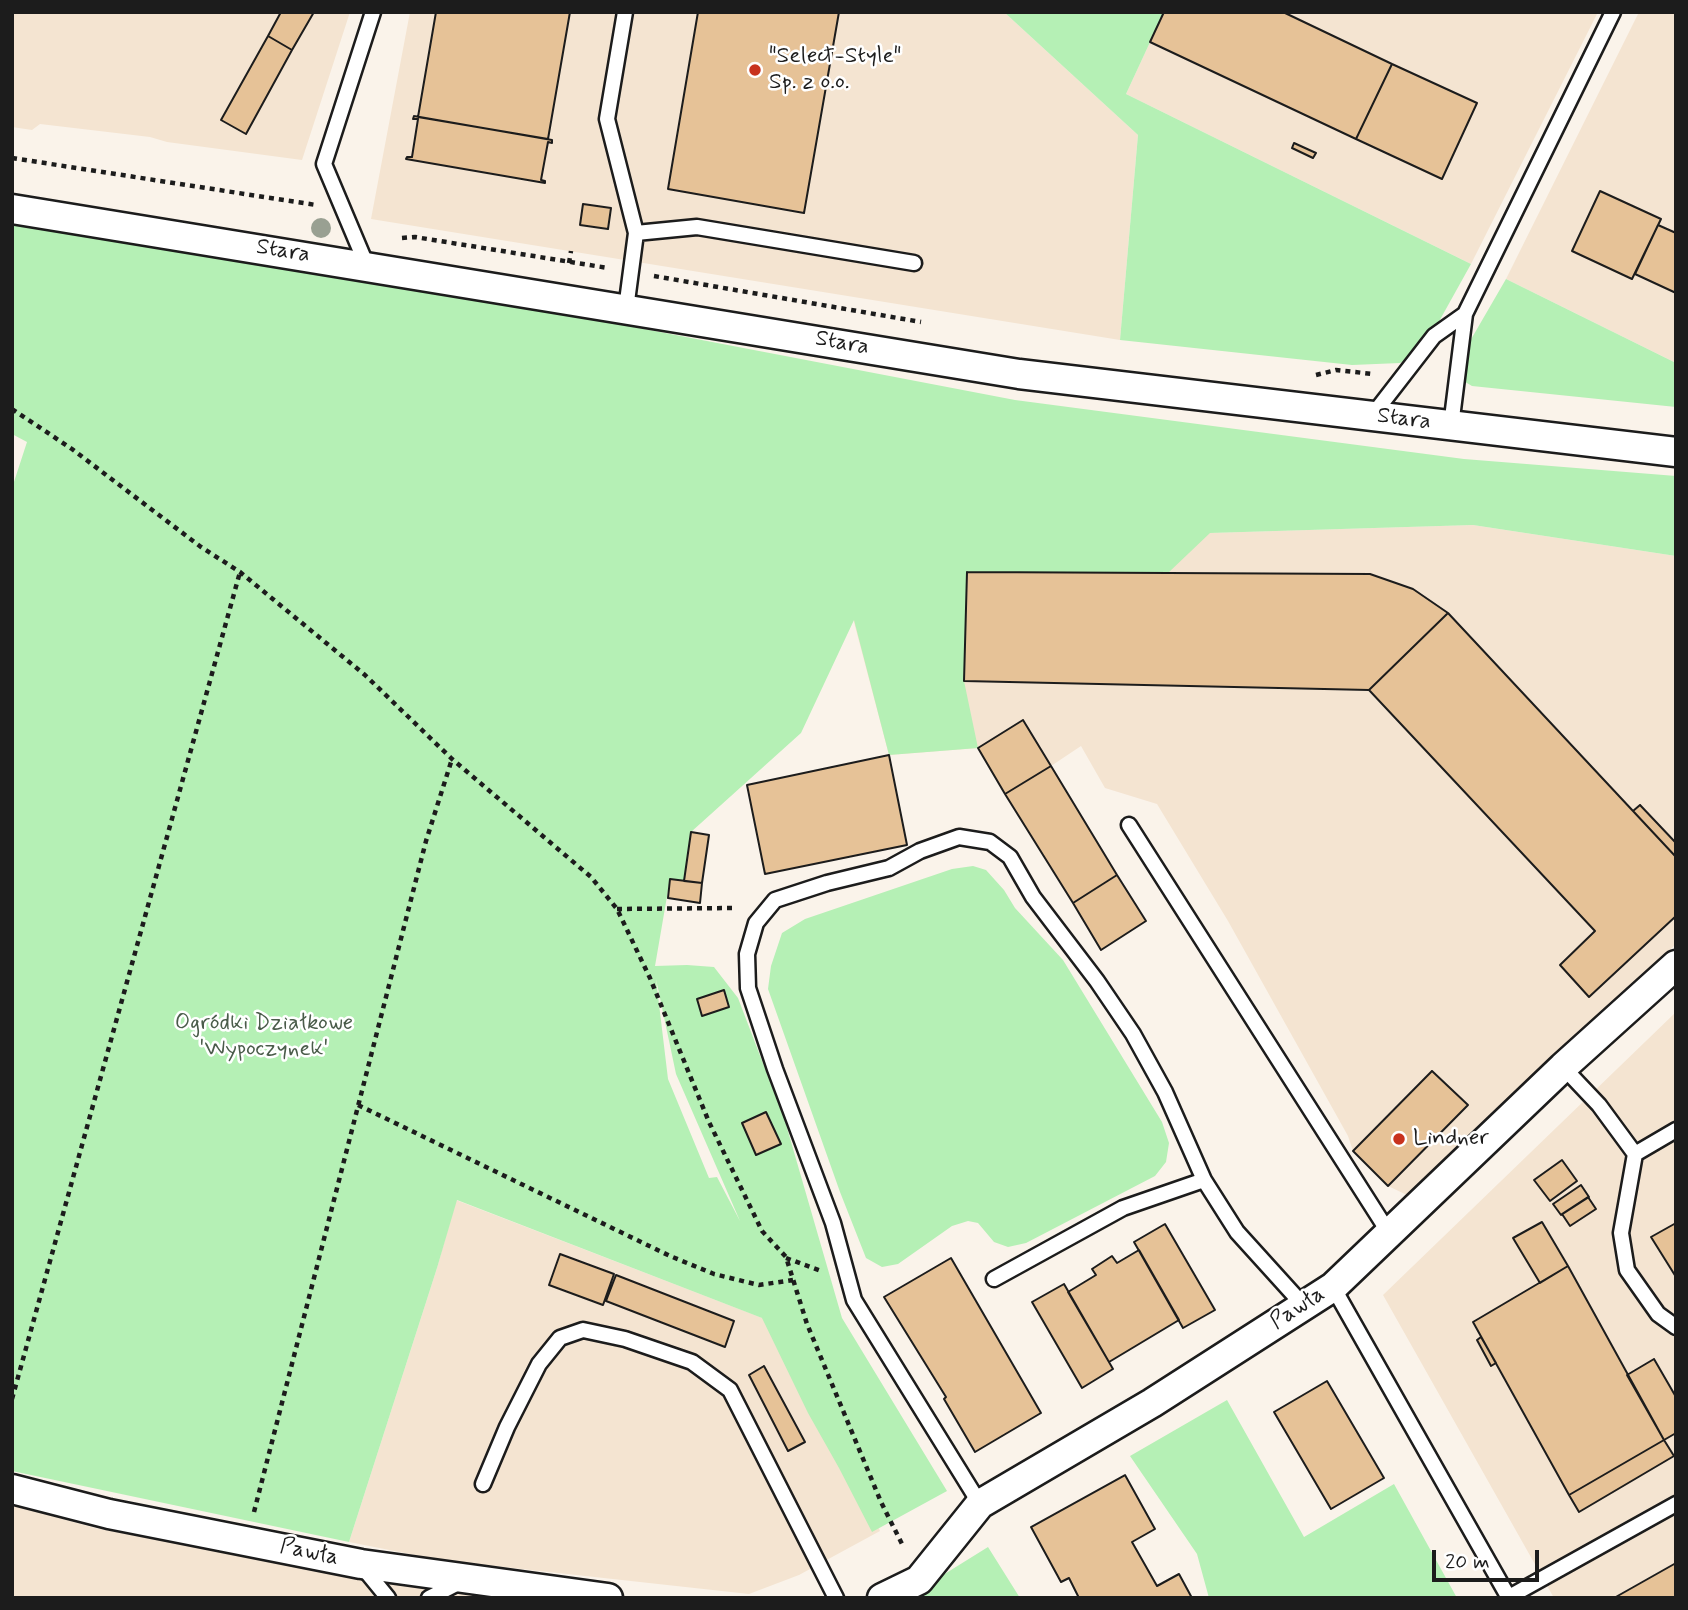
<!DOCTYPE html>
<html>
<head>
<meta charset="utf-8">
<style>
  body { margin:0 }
  #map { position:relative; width:1688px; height:1610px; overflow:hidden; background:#faf3ea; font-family:Mynerve,sans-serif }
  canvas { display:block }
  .frame { position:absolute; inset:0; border:14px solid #1c1c1c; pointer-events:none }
  .scale { position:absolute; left:1432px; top:1550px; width:107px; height:32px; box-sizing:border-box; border:4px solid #1c1c1c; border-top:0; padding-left:9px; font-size:21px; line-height:24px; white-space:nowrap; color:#1c1c1c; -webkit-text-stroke:5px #fff; paint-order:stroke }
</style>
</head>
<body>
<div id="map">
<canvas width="1688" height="1610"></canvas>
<div class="frame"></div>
<div class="scale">20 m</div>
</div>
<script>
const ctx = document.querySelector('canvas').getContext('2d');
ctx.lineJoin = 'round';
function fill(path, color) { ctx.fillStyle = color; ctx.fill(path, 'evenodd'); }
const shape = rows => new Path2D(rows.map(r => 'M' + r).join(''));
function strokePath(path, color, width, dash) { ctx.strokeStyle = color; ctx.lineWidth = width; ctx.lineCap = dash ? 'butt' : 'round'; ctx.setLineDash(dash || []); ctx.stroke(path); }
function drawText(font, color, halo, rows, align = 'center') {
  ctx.font = font + ' Mynerve,sans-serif'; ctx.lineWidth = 5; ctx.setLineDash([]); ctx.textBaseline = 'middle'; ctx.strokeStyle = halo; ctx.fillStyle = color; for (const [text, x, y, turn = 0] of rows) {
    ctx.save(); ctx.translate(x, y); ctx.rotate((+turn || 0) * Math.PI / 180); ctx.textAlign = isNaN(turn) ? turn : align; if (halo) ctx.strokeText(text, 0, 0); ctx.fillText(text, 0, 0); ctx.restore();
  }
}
fill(shape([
  [12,12,350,12,302,160,167,142,150,137,40,124,32,130,12,127],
  [410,12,1004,12,1138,135,1120,340,371,219],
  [1164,12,1598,12,1471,264,1126,94],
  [1639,12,1676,12,1676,363,1506,279],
  [1473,525,1676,556,1676,944,1420,1186,1407,1195,1388,1186,1353,1151,1348,1136,1228,921,1157,804,1105,788,1081,746,1051,766,1023,721,978,748,889,755,850,607,945,541],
  [1676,1012,1676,1598,1554,1598,1383,1295],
  [456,1200,791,1329,880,1531,799,1575,749,1594,440,1560,349,1542,437,1268],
  [12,1505,95,1528,301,1567,510,1598,12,1598]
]), '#f4e4d1');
fill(shape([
  [1004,12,1164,12,1126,94,1471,264,1422,352,1400,363,1352,365,1120,340,1138,135],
  [12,225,592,319,1015,400,1464,459,1676,476,1676,556,1473,525,1210,533,1168,573,967,572,964,681,978,748,889,755,854,620,801,733,691,832,684,881,670,879,655,966,687,965,714,967,738,998,785,1121,842,1318,947,1491,872,1532,839,1468,808,1413,762,1318,457,1200,437,1268,349,1542,12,1471,12,488,27,442,12,434],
  [656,979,676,1074,740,1221,717,1177,709,1178,668,1079],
  [723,991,729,1007,702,1016,697,999],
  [1506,279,1676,363,1676,407,1472,386,1460,379,1466,348],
  [973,866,986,870,1004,890,1015,908,1063,960,1162,1122,1169,1143,1166,1162,1155,1176,1026,1243,1008,1247,994,1242,978,1223,968,1221,952,1226,898,1264,882,1267,866,1258,840,1192,768,989,771,966,782,933,805,919,952,869],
  [1227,1400,1304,1537,1394,1484,1457,1598,1209,1598,1197,1554,1130,1456],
  [988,1547,1020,1598,906,1598]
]), '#b5f0b5');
const building = shape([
  [281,12,314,12,292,50,268,36,281,12],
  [436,12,570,12,548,139,418,117,436,12],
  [698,12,839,12,804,213,668,189,698,12],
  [1164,12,1283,12,1392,64,1356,139,1150,42,1164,12],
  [268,36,292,50,246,134,221,120,268,36],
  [1392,64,1477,103,1442,179,1356,139,1392,64],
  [414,116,552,140,552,143,548,142,541,180,545,181,545,183,406,159,407,157,412,157,418,119,413,119,414,116],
  [1294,143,1316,153,1313,158,1292,148,1294,143],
  [1600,191,1661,219,1632,279,1572,251,1600,191],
  [583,204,611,208,608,229,580,225,583,204],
  [1658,225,1676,233,1676,293,1635,274,1658,225],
  [967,572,1370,574,1413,589,1448,613,1369,690,964,681,967,572],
  [1448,613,1676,857,1676,916,1589,997,1560,965,1595,931,1369,690,1448,613],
  [1023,720,1051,766,1005,794,978,748,1023,720],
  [889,755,907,845,765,874,747,785,889,755],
  [1051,766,1117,875,1073,903,1005,794,1051,766],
  [1640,805,1676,843,1676,857,1633,811,1640,805],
  [691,832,709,835,702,883,684,881,691,832],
  [1117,875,1146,921,1101,950,1073,903,1117,875],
  [670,879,702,883,700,903,668,898,670,879],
  [724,990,729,1007,702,1016,697,999,724,990],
  [1432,1071,1468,1105,1388,1186,1353,1151,1432,1071],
  [766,1112,781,1144,756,1155,742,1123,766,1112],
  [1562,1160,1577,1181,1550,1201,1534,1180,1562,1160],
  [1581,1185,1589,1197,1561,1215,1553,1204,1581,1185],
  [1588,1197,1596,1209,1570,1226,1562,1214,1588,1197],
  [1542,1222,1568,1266,1540,1283,1513,1238,1542,1222],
  [1676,1223,1676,1277,1651,1237,1676,1223],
  [1165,1224,1215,1310,1183,1328,1134,1242,1165,1224],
  [1139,1250,1179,1320,1109,1362,1068,1292,1096,1275,1092,1269,1112,1256,1117,1263,1139,1250],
  [560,1254,614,1274,603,1305,549,1285,560,1254],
  [951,1258,1041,1413,975,1452,944,1399,946,1397,884,1297,951,1258],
  [1568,1266,1664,1440,1569,1495,1473,1322,1568,1266],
  [616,1275,734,1321,725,1347,606,1301,616,1275],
  [1064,1284,1113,1369,1082,1388,1032,1302,1064,1284],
  [1481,1337,1496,1363,1491,1366,1477,1340,1481,1337],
  [1654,1359,1676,1397,1676,1433,1664,1440,1627,1375,1654,1359],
  [764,1366,805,1442,788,1451,749,1375,764,1366],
  [1327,1381,1384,1478,1331,1509,1274,1412,1327,1381],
  [1664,1440,1674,1456,1579,1512,1569,1495,1664,1440],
  [1125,1475,1155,1529,1132,1542,1157,1586,1179,1574,1192,1598,1079,1598,1069,1578,1061,1582,1031,1527,1125,1475],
  [1676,1563,1676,1598,1614,1598,1676,1563]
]);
fill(building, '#e6c297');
strokePath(building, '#1c1c1c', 2);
const lane = shape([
  [625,12,607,119,636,233,626,309],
  [636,233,697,227,914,263],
  [367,266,324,164,373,12],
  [1465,314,1613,12],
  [1372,416,1434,336,1465,314,1451,426],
  [1129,825,1389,1233],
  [1563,1067,1599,1105,1635,1154,1621,1233,1627,1270,1658,1314,1676,1327],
  [1635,1154,1676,1130],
  [994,1279,1123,1208,1204,1180],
  [1333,1287,1509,1598],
  [483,1484,507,1427,539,1364,560,1338,583,1330,625,1339,692,1362,730,1390,836,1598],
  [980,1504,854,1300,833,1223,775,1069,748,988,747,954,756,923,775,900,827,883,889,868,920,851,959,837,990,842,1010,857,1033,897,1097,981,1133,1034,1165,1092,1204,1180,1237,1232,1304,1306],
  [361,1565,388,1598],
  [1509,1597,1676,1504],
  [429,1598,462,1581]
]);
const street = shape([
  [12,209,1019,374,1676,452],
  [12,1489,109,1514,361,1564,608,1598],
  [882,1598,919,1580,980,1504,1152,1403,1333,1287,1563,1067,1676,965]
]);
strokePath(lane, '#1c1c1c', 19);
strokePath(street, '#1c1c1c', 33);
strokePath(shape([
  [12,158,316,205],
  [402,238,415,237,608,268],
  [569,263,571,251],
  [654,276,921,322],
  [1316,375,1336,370,1373,374],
  [12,409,72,449,201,547,240,572,365,675,452,759,591,877,617,909,650,978,709,1122,762,1231,786,1257,807,1324,881,1502,904,1548],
  [617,909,735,908],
  [358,1105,670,1256,714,1274,759,1285,793,1280],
  [786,1258,821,1271],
  [12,1399,240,572],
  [254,1512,426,841,452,759]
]), '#1c1c1c', 4.5, [5, 5]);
strokePath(lane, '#fff', 14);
strokePath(street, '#fff', 28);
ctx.fillStyle = '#99a092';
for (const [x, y] of [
  [321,228]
]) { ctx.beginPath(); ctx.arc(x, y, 10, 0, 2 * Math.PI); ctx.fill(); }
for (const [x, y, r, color] of [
  [755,70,7,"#c8321e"],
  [1399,1139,7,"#c8321e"]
]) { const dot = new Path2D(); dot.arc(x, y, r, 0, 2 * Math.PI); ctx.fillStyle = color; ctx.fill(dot); strokePath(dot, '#fff', 2.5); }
drawText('23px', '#1c1c1c', '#fff', [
  ["\"Select-Style\"",769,57],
  ["Sp. z o.o.",769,83],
  ["Lindner",1413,1139]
], 'left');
drawText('23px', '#1c1c1c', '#fff', [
  ["Stara",283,252,9],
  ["Stara",842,344,10],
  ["Stara",1404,420,7],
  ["Pawła",1298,1309,-33],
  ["Pawła",309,1553,12]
]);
drawText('23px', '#4a5c4a', '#fff', [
  ["Ogródki Działkowe",264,1024],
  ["'Wypoczynek'",264,1050]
]);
</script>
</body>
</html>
